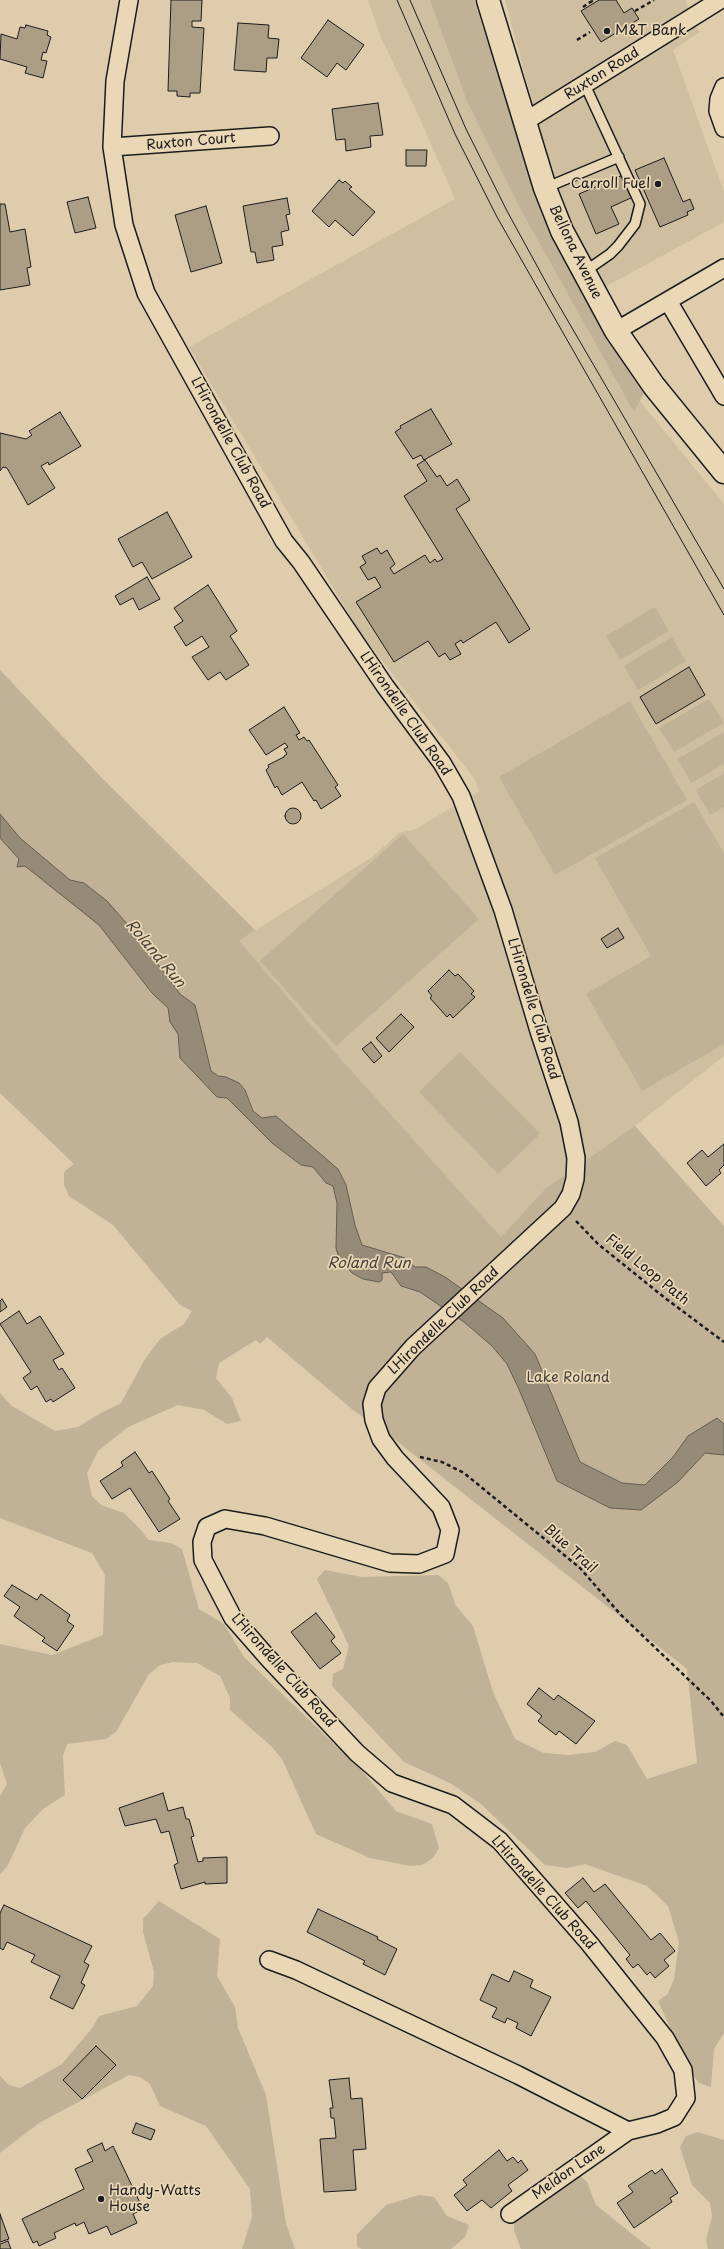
<!DOCTYPE html>
<html>
<head>
<meta charset="utf-8">
<style>
  body { margin:0 }
  canvas { display:block; background:#deccac }
</style>
</head>
<body>
<canvas width="724" height="2249"></canvas>
<script>
const ctx = document.querySelector('canvas').getContext('2d');
ctx.lineJoin = 'round';
function fill(path, color) { ctx.fillStyle = color; ctx.fill(path, 'evenodd'); }
const shape = rows => new Path2D(rows.map(r => 'M' + r).join(''));
function strokePath(path, color, width, dash) { ctx.strokeStyle = color; ctx.lineWidth = width; ctx.lineCap = dash ? 'butt' : 'round'; ctx.setLineDash(dash || []); ctx.stroke(path); }
function drawText(font, color, halo, rows, align = 'center') {
  ctx.font = font + ' "Playpen Sans",sans-serif'; ctx.lineWidth = 3.5; ctx.setLineDash([]); ctx.textBaseline = 'middle'; ctx.strokeStyle = halo; ctx.fillStyle = color; for (const [text, x, y, turn = 0] of rows) {
    ctx.save(); ctx.translate(x, y); ctx.rotate((+turn || 0) * Math.PI / 180); ctx.textAlign = isNaN(turn) ? turn : align; if (halo) ctx.strokeText(text, 0, 0); ctx.fillText(text, 0, 0); ctx.restore();
  }
}
fill(shape([
  [368,0,459,0,531,202,634,394,724,504,724,1056,635,1126,546,1188,501,1237,332,1049,238,941,371,858,399,833,416,829,479,791,474,778,361,634,189,347,455,199,417,112,381,38],
  [505,0,685,0,699,32,673,50,724,192,724,222,605,287,573,227,545,150]
]), '#cfbea0');
fill(shape([
  [430,0,474,0,540,207,553,238,604,335,644,393,634,412,521,210,467,101],
  [655,607,669,631,620,660,606,636],
  [672,637,686,661,638,690,624,666],
  [0,670,102,778,255,930,239,941,332,1049,501,1237,546,1188,635,1126,724,1226,724,2033,714,2049,711,2087,699,2083,691,2073,658,2001,668,1994,674,1979,679,1942,668,1906,647,1886,585,1864,567,1868,545,1865,481,1804,450,1783,404,1762,332,1686,333,1674,343,1669,349,1646,317,1579,325,1570,362,1577,438,1575,448,1583,456,1606,473,1626,493,1692,515,1739,544,1753,568,1755,595,1752,615,1741,627,1745,647,1779,697,1763,687,1669,394,1439,353,1410,267,1337,260,1344,256,1340,219,1363,216,1378,232,1398,241,1421,227,1424,204,1410,178,1405,128,1427,98,1451,87,1473,92,1496,101,1505,124,1513,141,1530,148,1540,171,1543,182,1549,199,1609,224,1624,244,1657,363,1772,396,1811,432,1824,439,1848,433,1858,422,1865,410,1866,370,1858,316,1834,282,1759,271,1746,230,1710,230,1698,220,1676,197,1663,173,1662,160,1665,149,1674,116,1732,106,1739,67,1744,63,1756,65,1795,43,1809,25,1828,7,1867,0,1874,0,1796,7,1784,0,1763,0,1644,52,1655,103,1635,105,1575,92,1553,0,1518,0,1393,12,1406,55,1431,78,1427,99,1414,121,1403,145,1359,160,1339,184,1324,192,1311,180,1305,113,1225,69,1196,64,1185,64,1172,74,1164,0,1093],
  [709,699,724,723,674,752,659,728],
  [630,701,687,800,555,875,499,777],
  [724,732,724,764,691,783,678,759],
  [724,773,724,807,710,815,696,790],
  [694,802,724,853,724,1044,642,1091,586,994,651,956,595,858],
  [403,834,479,919,336,1046,260,961],
  [460,1052,540,1134,498,1174,419,1092],
  [159,1901,220,1939,217,1976,235,2007,238,2028,266,2095,286,2224,295,2249,242,2249,252,2217,250,2189,206,2126,160,2106,150,2084,140,2077,129,2075,39,2123,0,2153,0,2076,9,2085,20,2088,62,2064,93,2027,99,2016,137,2006,153,1986,154,1972,143,1932,143,1919],
  [698,2132,724,2140,724,2249,708,2249,706,2240,712,2216,710,2203,692,2185,680,2147,686,2136],
  [565,2163,587,2182,596,2205,651,2249,521,2249,514,2230,514,2218,543,2194],
  [419,2195,434,2197,447,2216,469,2225,465,2237,451,2249,362,2249,357,2247,357,2234,386,2205]
]), '#c1b196');
const water = shape([
  [0,814,20,838,70,880,84,883,107,901,135,933,180,994,195,1005,211,1071,218,1076,226,1077,239,1083,245,1090,253,1111,262,1118,276,1116,338,1169,346,1185,355,1225,362,1245,405,1258,415,1267,426,1267,445,1277,503,1318,535,1354,580,1462,622,1483,645,1485,673,1457,688,1436,717,1418,724,1424,724,1455,705,1453,678,1482,641,1510,610,1508,557,1481,518,1387,507,1364,492,1346,464,1322,420,1292,401,1286,391,1272,382,1273,382,1280,379,1282,363,1279,352,1273,339,1258,336,1248,337,1203,333,1186,326,1183,313,1167,301,1165,272,1143,227,1098,217,1097,180,1058,178,1034,170,1022,168,1008,152,993,99,925,25,866,17,867,19,859,0,838,0,814]
]);
fill(water, '#958b76');
strokePath(water, '#655f52', 1);
const building = shape([
  [171,0,202,0,201,21,192,21,192,27,204,28,200,93,190,93,190,97,177,96,177,91,168,91,171,0],
  [599,0,616,0,624,13,632,8,639,19,601,42,581,11,599,0],
  [328,20,364,45,346,70,337,63,327,77,301,58,328,20],
  [238,23,269,25,268,38,279,39,277,58,267,58,266,72,234,70,238,23],
  [26,25,48,31,47,35,51,37,46,53,43,52,41,60,47,61,43,78,25,73,27,67,0,59,1,34,17,39,20,27,25,28,26,25],
  [378,103,383,135,370,136,371,147,346,151,345,139,336,140,332,109,378,103],
  [406,150,427,150,426,166,406,166,406,150],
  [664,158,683,202,690,199,694,209,687,212,688,215,660,227,635,170,664,158],
  [623,175,633,197,611,207,619,224,596,234,579,194,623,175],
  [339,180,343,183,345,181,352,187,349,189,375,212,353,236,335,220,329,227,312,211,339,180],
  [88,197,96,228,75,233,67,202,88,197],
  [287,198,290,214,286,215,289,230,281,232,283,245,272,247,274,260,257,263,255,252,251,252,243,206,287,198],
  [0,204,5,204,10,232,25,229,31,267,27,268,30,285,0,290,0,204],
  [206,206,222,263,191,272,175,215,206,206],
  [431,409,452,444,424,460,421,455,413,459,395,432,401,428,400,426,431,409],
  [60,412,81,446,49,465,48,462,41,466,55,488,28,505,7,468,3,467,0,471,0,433,26,439,32,435,29,431,60,412],
  [425,460,437,477,440,475,447,486,457,479,470,500,456,509,530,629,509,643,496,622,463,643,461,640,455,644,461,654,450,660,445,653,439,657,428,641,394,662,356,602,381,587,375,577,368,580,360,567,366,563,362,556,377,548,381,554,387,550,395,564,390,568,394,574,425,555,430,563,435,559,437,562,443,559,404,496,427,481,417,465,425,460],
  [167,512,192,557,152,579,142,562,133,567,118,539,167,512],
  [147,577,160,599,139,610,133,598,120,605,115,596,147,577],
  [208,585,237,631,230,636,249,665,226,680,220,672,208,680,192,657,209,647,202,636,186,646,174,627,183,621,174,608,208,585],
  [689,667,705,695,656,724,640,697,689,667],
  [284,707,300,733,296,735,299,740,304,737,307,741,309,740,338,785,335,787,341,796,321,809,316,800,314,801,302,782,282,795,277,786,275,788,266,770,269,767,268,765,284,757,284,756,287,754,284,749,288,747,285,743,266,755,249,730,284,707],
  '285 816a8 8 0 1 1 16 0a8 8 0 1 1-16 0Z',
  [618,928,624,938,607,948,601,939,618,928],
  [449,970,455,976,458,974,474,991,471,994,475,997,453,1018,450,1014,447,1017,430,998,432,996,428,991,449,970],
  [401,1014,414,1027,389,1052,376,1038,401,1014],
  [371,1042,382,1056,374,1063,362,1049,371,1042],
  [724,1144,724,1165,719,1170,721,1173,706,1186,687,1163,702,1150,708,1157,724,1144],
  [2,1299,7,1307,0,1312,0,1301,2,1299],
  [19,1311,27,1324,40,1316,64,1354,53,1360,59,1370,62,1368,75,1388,53,1402,51,1399,46,1402,37,1386,31,1390,23,1378,31,1372,0,1324,19,1311],
  [135,1452,149,1473,152,1471,170,1499,168,1501,180,1519,159,1532,130,1488,112,1499,100,1481,123,1466,121,1462,135,1452],
  [12,1585,37,1600,41,1594,70,1615,67,1621,74,1626,57,1651,42,1641,45,1638,14,1616,20,1607,4,1596,12,1585],
  [316,1613,335,1637,331,1641,341,1653,320,1669,291,1632,316,1613],
  [539,1688,554,1700,558,1695,595,1721,576,1744,559,1731,556,1735,538,1721,542,1716,527,1704,539,1688],
  [163,1793,168,1811,183,1807,186,1819,189,1819,194,1836,191,1837,198,1862,203,1861,203,1858,227,1857,227,1883,205,1884,205,1882,181,1889,174,1865,178,1863,169,1831,161,1833,156,1819,125,1826,119,1808,163,1793],
  [583,1878,594,1892,605,1884,651,1940,660,1933,675,1951,664,1960,669,1966,655,1978,650,1972,647,1975,638,1964,633,1968,626,1959,630,1955,586,1901,578,1908,565,1893,583,1878],
  [4,1905,92,1946,84,1962,89,1965,81,1983,85,1985,73,2009,50,1998,60,1976,31,1962,35,1955,7,1942,3,1950,0,1948,0,1913,4,1905],
  [318,1909,378,1937,377,1939,397,1949,385,1975,363,1964,365,1961,307,1932,318,1909],
  [514,1971,533,1980,530,1987,551,1997,531,2036,516,2028,518,2023,507,2018,505,2023,492,2017,497,2008,480,2000,492,1974,509,1982,514,1971],
  [96,2046,116,2065,82,2099,63,2080,96,2046],
  [349,2078,351,2099,362,2098,366,2149,353,2150,356,2190,324,2192,320,2139,336,2138,334,2118,331,2118,330,2108,333,2108,329,2080,349,2078],
  [136,2123,155,2130,151,2140,132,2133,136,2123],
  [102,2143,105,2151,113,2146,143,2209,133,2214,137,2223,111,2235,107,2226,89,2234,84,2222,76,2226,75,2223,54,2233,56,2238,39,2246,37,2241,33,2243,22,2219,84,2189,75,2169,93,2161,87,2150,102,2143],
  [499,2150,507,2161,513,2157,518,2163,521,2160,528,2170,508,2185,512,2191,491,2208,482,2200,467,2211,454,2195,467,2185,463,2180,499,2150],
  [662,2169,678,2193,670,2198,672,2202,634,2228,617,2203,633,2192,628,2186,652,2170,655,2174,662,2169],
  [0,2214,9,2239,0,2242,0,2214],
  [8,2241,11,2249,0,2249,0,2244,8,2241]
]);
fill(building, '#ab9e85');
strokePath(building, '#1c1c1c', 1);
const lane = shape([
  [545,188,619,157],
  [584,272,610,254,618,246,635,224,640,204,585,85]
]);
const street = shape([
  [129,0,115,81,112,147,124,225,146,293,284,541,301,562,385,686,442,763,461,796,503,910,539,1031,569,1122,576,1158,575,1179,571,1194,563,1208,413,1347,377,1388,372,1404,374,1420,381,1439,395,1458,441,1507,450,1530,445,1554,419,1564,390,1563,265,1526,225,1519,207,1527,202,1542,203,1560,233,1618,268,1658,357,1753,392,1783,453,1805,500,1841,589,1943,665,2038,683,2070,686,2098,674,2117,657,2124,628,2131,518,2075,296,1970,269,1960],
  [724,87,719,99,718,111,724,128],
  [524,122,720,0],
  [112,147,270,136],
  [668,301,724,396],
  [616,331,724,268],
  [510,2214,628,2131]
]);
const secondary = shape([
  [488,0,545,188,562,231,616,331,654,386,724,472]
]);
strokePath(lane, '#1c1c1c', 12);
strokePath(street, '#1c1c1c', 20);
strokePath(secondary, '#1c1c1c', 25);
strokePath(shape([
  [583,7,592,1,591,0],
  [635,11,654,0],
  [577,40,590,32],
  [576,1221,598,1244,665,1298,724,1342],
  [420,1457,442,1462,464,1473,580,1568,621,1615,711,1701,724,1717]
]), '#1c1c1c', 2.5, [4, 3]);
strokePath(lane, '#ead7b5', 9);
strokePath(street, '#ead7b5', 17);
strokePath(secondary, '#ead7b5', 22);
strokePath(shape([
  [397,0,455,134,497,217,724,615],
  [410,0,466,129,507,211,554,297,724,589]
]), '#1c1c1c', 1);
for (const [x, y, r, color] of [
  [607,31,4,"#1c1c1c"],
  [658,184,4,"#1c1c1c"],
  [101,2199,4,"#1c1c1c"]
]) { const dot = new Path2D(); dot.arc(x, y, r, 0, 2 * Math.PI); ctx.fillStyle = color; ctx.fill(dot); strokePath(dot, '#ead7b5', 1.5); }
drawText('14px', '#1c1c1c', '#ead7b5', [
  ["M&T Bank",615,31],
  ["Carroll Fuel",650,184,"right"],
  ["Handy-Watts",109,2191],
  ["House",109,2207]
], 'left');
drawText('14px', '#1c1c1c', '#ead7b5', [
  ["Ruxton Road",602,74,-32],
  ["Ruxton Court",191,142,-5],
  ["Bellona Avenue",575,252,64],
  ["LHirondelle Club Road",230,443,61],
  ["LHirondelle Club Road",405,714,55],
  ["LHirondelle Club Road",533,1009,73],
  ["Field Loop Path",647,1270,39],
  ["LHirondelle Club Road",444,1321,-44],
  ["Blue Trail",570,1549,42],
  ["LHirondelle Club Road",283,1671,48],
  ["LHirondelle Club Road",543,1893,48],
  ["Meldon Lane",569,2172,-35]
]);
drawText('14px', '#45413a', '#ead7b5', [
  ["Lake Roland",568,1378]
]);
drawText('italic 15px', '#46433c', '#ead7b5', [
  ["Roland Run",155,954,50],
  ["Roland Run",369,1264]
]);
</script>
</body>
</html>
